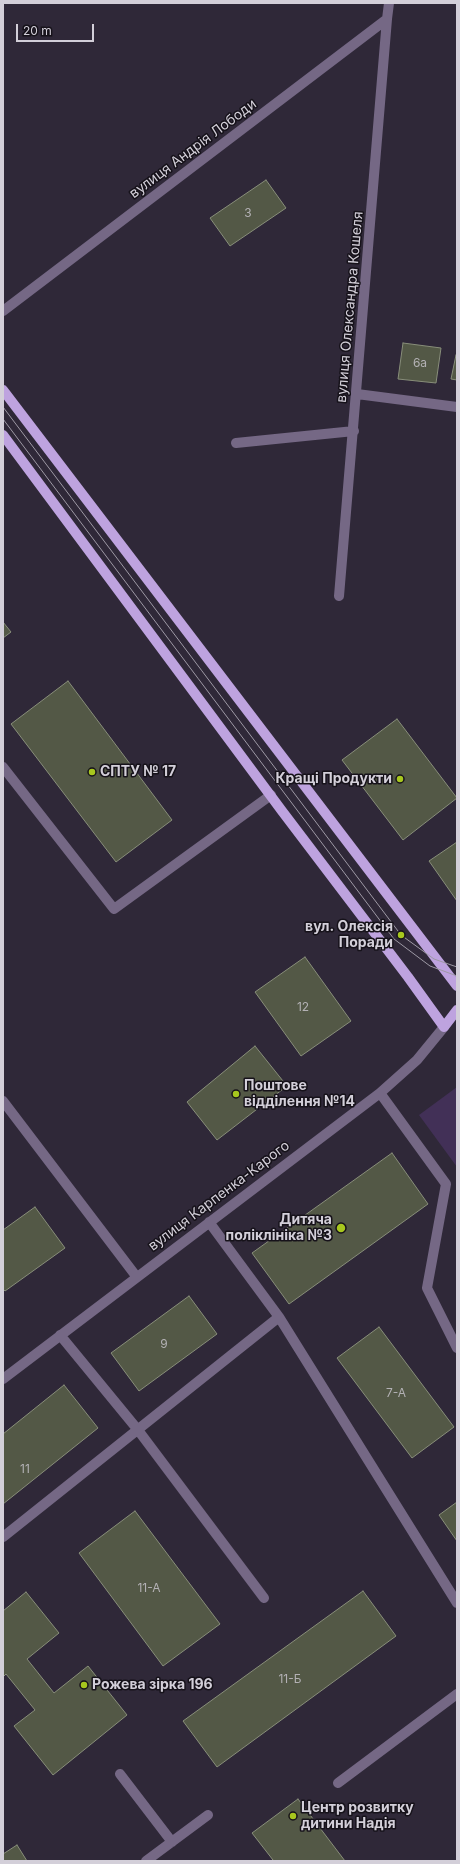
<!DOCTYPE html>
<html>
<head>
<meta charset="utf-8">
<style>
  body { margin:0 }
  #map { position:relative; width:460px; height:1864px; overflow:hidden; background:#2f2838; font-family:Inter,sans-serif }
  canvas { display:block }
  .frame { position:absolute; inset:0; border:4px solid #d3cfd9; pointer-events:none }
  .scale { position:absolute; left:16px; top:24px; width:78px; height:18px; box-sizing:border-box; border:2px solid #d3cfd9; border-top:0; padding-left:5px; font-size:12px; line-height:14px; white-space:nowrap; color:#d3cfd9; -webkit-text-stroke:3px #16121a; paint-order:stroke }
</style>
</head>
<body>
<div id="map">
<canvas width="460" height="1864"></canvas>
<div class="frame"></div>
<div class="scale">20 m</div>
</div>
<script>
const ctx = document.querySelector('canvas').getContext('2d');
ctx.lineJoin = 'round';
function fill(path, color) { ctx.fillStyle = color; ctx.fill(path, 'evenodd'); }
const shape = rows => new Path2D(rows.map(r => 'M' + r).join(''));
function strokePath(path, color, width, dash) { ctx.strokeStyle = color; ctx.lineWidth = width; ctx.lineCap = dash ? 'butt' : 'round'; ctx.setLineDash(dash || []); ctx.stroke(path); }
function drawText(font, color, halo, rows, align = 'center') {
  ctx.font = font + ' Inter,sans-serif'; ctx.lineWidth = 3; ctx.setLineDash([]); ctx.textBaseline = 'middle'; ctx.strokeStyle = halo; ctx.fillStyle = color; for (const [text, x, y, turn = 0] of rows) {
    ctx.save(); ctx.translate(x, y); ctx.rotate((+turn || 0) * Math.PI / 180); ctx.textAlign = isNaN(turn) ? turn : align; if (halo) ctx.strokeText(text, 0, 0); ctx.fillText(text, 0, 0); ctx.restore();
  }
}
fill(shape([
  [457,1087,457,1167,419,1115]
]), '#423057');
const building = shape([
  [266,180,286,208,230,246,210,218,266,180],
  [403,343,441,348,436,383,398,379,403,343],
  [456,355,457,355,457,380,451,379,456,355],
  [3,622,11,632,3,638,3,622],
  [68,681,172,820,116,862,11,724,68,681],
  [397,719,457,798,403,840,342,760,397,719],
  [457,842,457,901,429,861,457,842],
  [305,957,351,1021,301,1056,255,992,305,957],
  [255,1046,287,1086,217,1140,187,1102,255,1046],
  [392,1153,428,1204,289,1304,252,1253,392,1153],
  [35,1207,65,1248,5,1291,3,1289,3,1230,35,1207],
  [189,1296,217,1334,139,1391,111,1353,189,1296],
  [379,1327,454,1427,412,1458,337,1358,379,1327],
  [64,1385,98,1428,3,1504,3,1434,64,1385],
  [457,1502,457,1541,439,1515,457,1502],
  [135,1511,220,1624,163,1666,79,1553,135,1511],
  [363,1591,396,1636,217,1767,183,1721,363,1591],
  [26,1592,59,1633,27,1659,54,1693,88,1666,127,1715,53,1775,14,1726,35,1710,6,1674,3,1677,3,1611,26,1592],
  [298,1799,345,1861,271,1861,273,1860,252,1833,298,1799],
  [17,1845,27,1861,3,1861,3,1854,17,1845]
]);
fill(building, '#535846');
strokePath(building, '#888e7a', 1);
strokePath(shape([
  [3,311,387,19,389,3],
  [357,394,457,407],
  [236,443,354,431],
  [339,596,387,19],
  [3,767,114,909,271,795],
  [380,1093,446,1184,427,1288,457,1348],
  [3,1101,136,1276],
  [279,1317,457,1603],
  [60,1335,138,1430,264,1598],
  [3,1379,380,1093,417,1060,444,1027],
  [3,1537,279,1317,209,1222],
  [120,1774,172,1842],
  [338,1783,457,1694],
  [146,1861,208,1815]
]), '#756885', 10);
strokePath(shape([
  [3,390,457,986],
  [3,435,282,811,408,977,444,1027],
  [444,1027,457,1010]
]), '#bea3df', 10);
strokePath(shape([
  [3,407,401,935,434,959,457,967],
  [3,419,394,939,430,966,457,976]
]), '#9e99a5', 1);
for (const [x, y, r, color] of [
  [92,772,4,"#a7c71e"],
  [400,779,4,"#a7c71e"],
  [401,935,4,"#a7c71e"],
  [236,1094,4,"#a7c71e"],
  [341,1228,5,"#a7c71e"],
  [84,1685,4,"#a7c71e"],
  [293,1816,4,"#a7c71e"]
]) { const dot = new Path2D(); dot.arc(x, y, r, 0, 2 * Math.PI); ctx.fillStyle = color; ctx.fill(dot); strokePath(dot, '#16121a', 1.5); }
drawText('12px', '#b3b1b4', null, [
  ["3",248,213],
  ["6а",420,363],
  ["12",303,1007],
  ["9",164,1344],
  ["7-А",396,1393],
  ["11",25,1469],
  ["11-А",149,1588],
  ["11-Б",290,1679]
]);
drawText('14px', '#d3cfd9', '#16121a', [
  ["вулиця Андрія Лободи",193,149,-37],
  ["вулиця Олександра Кошеля",350,307,-85],
  ["вулиця Карпенка-Карого",219,1196,-37]
]);
drawText('bold 14px', '#d3cfd9', '#16121a', [
  ["СПТУ № 17",100,772],
  ["Кращі Продукти",392,779,"right"],
  ["вул. Олексія",393,927,"right"],
  ["Поради",393,943,"right"],
  ["Поштове",244,1086],
  ["відділення №14",244,1102],
  ["Дитяча",332,1220,"right"],
  ["поліклініка №3",332,1236,"right"],
  ["Рожева зірка 196",92,1685],
  ["Центр розвитку",301,1808],
  ["дитини Надія",301,1824]
], 'left');
</script>
</body>
</html>
